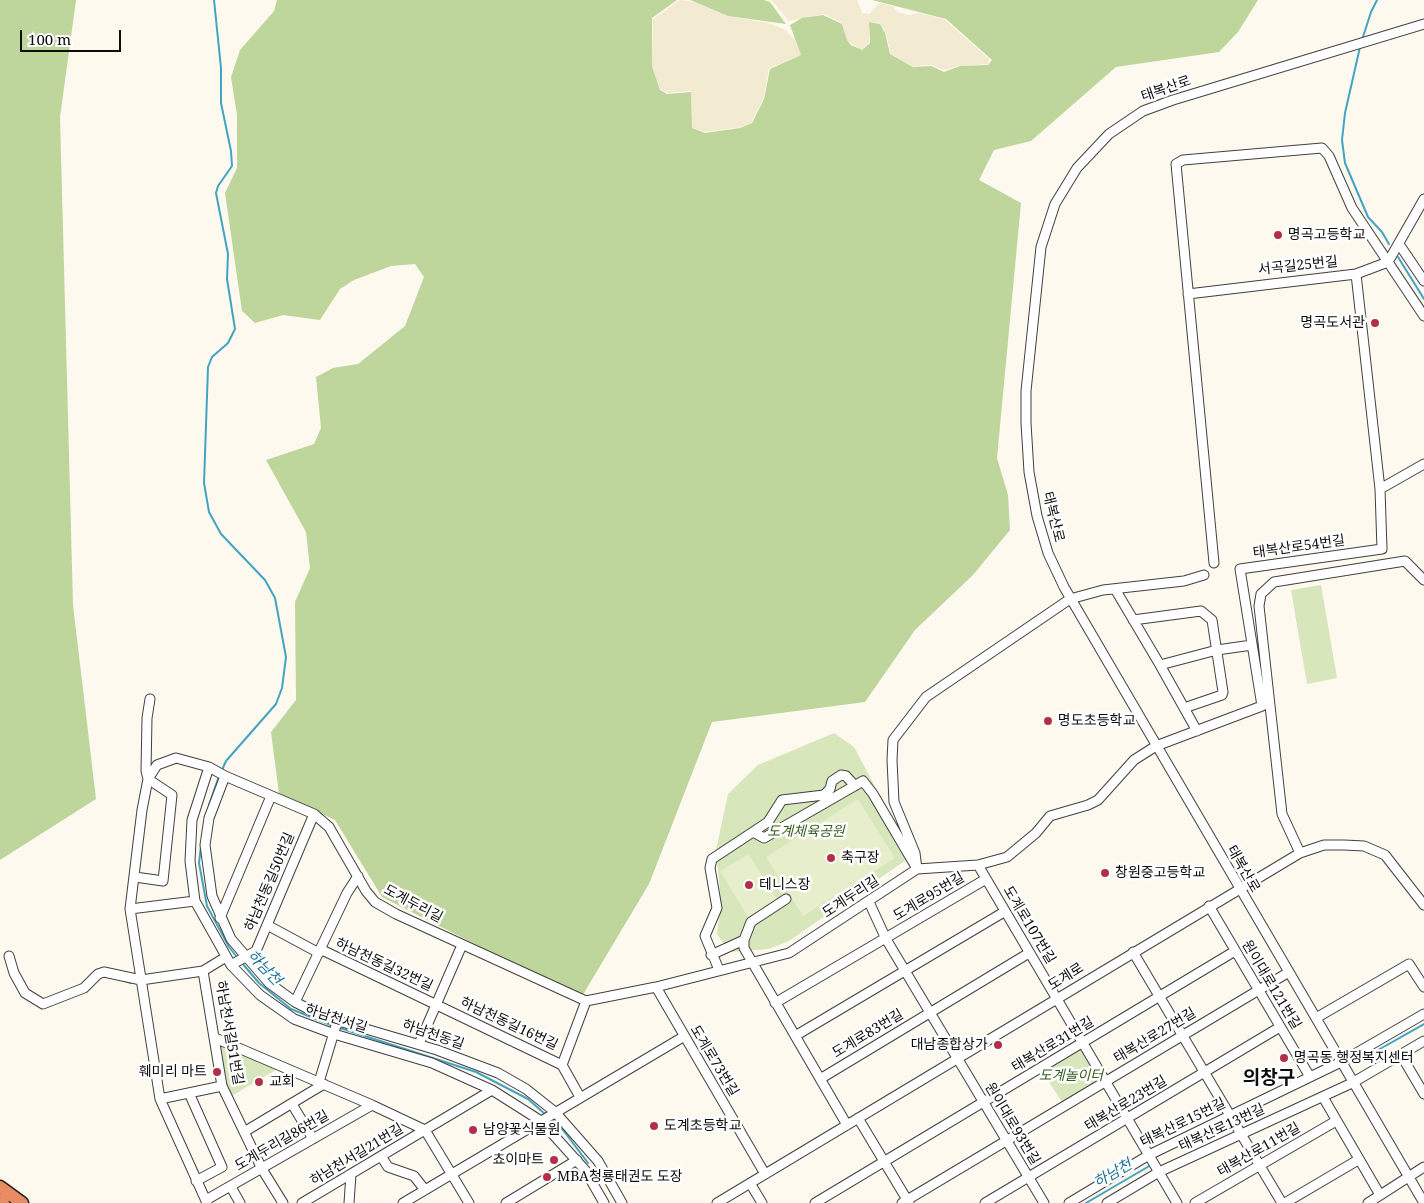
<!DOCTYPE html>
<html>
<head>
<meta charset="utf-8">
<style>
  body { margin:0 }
  #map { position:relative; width:1424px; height:1203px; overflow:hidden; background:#fef9ef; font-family:"Noto Serif",serif }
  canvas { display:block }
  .scale { position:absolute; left:20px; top:30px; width:101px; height:22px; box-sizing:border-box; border:2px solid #0d0d0d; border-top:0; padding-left:6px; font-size:15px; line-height:18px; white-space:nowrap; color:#0d0d0d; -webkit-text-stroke:4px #fff; paint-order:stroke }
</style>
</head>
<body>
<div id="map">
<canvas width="1424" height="1203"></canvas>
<div class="scale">100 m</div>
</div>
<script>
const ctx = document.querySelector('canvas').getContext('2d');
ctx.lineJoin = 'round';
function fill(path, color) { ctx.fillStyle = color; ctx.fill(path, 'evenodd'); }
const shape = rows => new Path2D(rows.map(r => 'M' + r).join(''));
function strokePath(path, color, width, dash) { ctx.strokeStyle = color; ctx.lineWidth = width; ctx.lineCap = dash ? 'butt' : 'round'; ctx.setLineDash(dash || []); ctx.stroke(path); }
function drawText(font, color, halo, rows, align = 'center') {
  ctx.font = font + ' "Noto Serif","Noto Sans KR",serif'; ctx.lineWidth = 5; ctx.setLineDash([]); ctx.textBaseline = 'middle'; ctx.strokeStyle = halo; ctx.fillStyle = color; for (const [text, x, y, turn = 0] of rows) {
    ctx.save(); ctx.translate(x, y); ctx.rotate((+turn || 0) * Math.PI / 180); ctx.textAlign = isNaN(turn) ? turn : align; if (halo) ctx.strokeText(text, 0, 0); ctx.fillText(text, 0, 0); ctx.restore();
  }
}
fill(shape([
  [680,0,694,2,727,16,768,23,784,29,796,41,801,55,769,68,763,99,751,123,740,127,705,132,692,128,691,91,668,93,660,89,652,66,653,19],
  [771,0,857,0,862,13,869,14,879,3,893,6,897,12,908,15,919,13,944,19,989,59,988,64,958,66,944,70,931,65,912,66,891,54,886,33,880,23,869,22,869,43,861,50,847,40,842,23,824,14,789,21]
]), '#f2ead1');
fill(shape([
  [1321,585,1337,678,1307,684,1291,590],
  [834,733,854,747,912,856,789,941,769,949,729,952,717,934,721,901,716,850,728,794,758,765],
  [215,1039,281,1067,228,1098],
  [1081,1048,1099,1080,1063,1103,1042,1072]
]), '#d7e6bb');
fill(shape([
  [0,0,76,0,60,117,73,605,96,799,0,860],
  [277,0,677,0,652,18,652,66,660,90,667,94,691,92,692,128,705,133,740,128,752,123,764,99,770,69,801,55,790,25,802,18,823,15,842,24,847,40,851,45,862,50,870,43,869,22,880,24,885,33,890,54,913,67,931,66,944,72,960,66,988,65,992,60,946,19,872,0,1258,0,1238,32,1219,52,1116,67,1031,141,994,150,979,180,1021,203,997,458,1008,495,1010,530,973,575,915,630,865,702,712,722,649,884,581,998,382,897,335,820,279,794,271,732,296,700,295,602,310,568,306,532,266,460,314,444,321,428,316,377,333,368,358,364,405,326,424,277,415,264,391,266,354,280,340,289,320,320,283,315,255,323,242,311,225,193,237,168,237,115,231,77,240,50,274,11],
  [690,0,764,0,770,2,786,24,728,16]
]), '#bed59b');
fill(shape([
  [858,799,895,858,803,916,766,857],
  [749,854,777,900,748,917,720,871]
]), '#e7eecc');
strokePath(shape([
  [214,0,221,68,221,103,231,151,232,166,218,186,216,193,228,254,227,279,235,329,228,343,212,357,208,367,204,483,209,512,221,534,265,580,275,598,286,657,282,688,276,704,226,761,222,770],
  [1362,40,1371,12,1377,0],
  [1360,47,1345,113,1342,140,1345,163,1368,217,1382,232,1389,244],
  [1398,257,1424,299],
  [209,805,219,776],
  [201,846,199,863,207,906,229,947,237,957],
  [242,963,259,983,291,1009,333,1026],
  [125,981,131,983],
  [340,1028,476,1072,528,1099,546,1115],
  [1364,1058,1424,1024],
  [551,1119,563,1130,588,1163],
  [1086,1203,1151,1165]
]), '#43a3c3', 2);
const minor = shape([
  [1424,24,1173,100,1143,111,1109,134,1077,168,1055,204,1041,247,1026,391,1026,423,1029,472,1037,516,1048,553,1064,587,1424,1203],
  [1399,244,1424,281],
  [1356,274,1380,489],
  [1188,294,1356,274,1388,262,1424,199],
  [1214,563,1176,164,1183,160,1322,148,1329,156,1352,208,1424,316],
  [1115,589,1160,665],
  [1133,620,1201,611,1212,620,1223,692,1222,695,1184,708],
  [1197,731,1160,665,1217,650,1252,645],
  [209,767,192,820,190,861,195,901,231,965,260,995,294,1019,334,1034,432,1063,492,1090,541,1121,585,1170,604,1203],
  [225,776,209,818,205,845,212,896,231,939,269,983,295,1002,322,1016,437,1050,498,1073,526,1089,555,1112,598,1161,622,1203],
  [753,832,764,838,863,781,873,794,916,867],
  [1300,853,1282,814,1259,606,1261,594,1274,582,1405,561,1424,580],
  [978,865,1177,1203],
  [917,869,915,853,894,802,892,760,893,740,926,697,1070,599,1103,590,1184,581,1204,575],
  [135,877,163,881,172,795,148,779,146,771,147,718,150,699],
  [786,899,751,922,744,940,744,948,847,1125],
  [869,902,886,939,1044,1203],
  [1209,906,1310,1077],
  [130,909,195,901],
  [220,918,271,796],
  [267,925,319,953],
  [320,949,562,1065,580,1097],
  [1133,952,1282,1203],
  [711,955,744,940],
  [9,956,14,973,25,993,43,1004,84,988,98,974,104,972,141,980,203,971],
  [226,957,203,971,222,1086,262,1169,283,1203],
  [231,965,256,951,314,814],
  [719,970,705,936,717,908,710,868,712,859,768,822,782,800,824,795,830,789,832,781,841,775,846,776,855,786],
  [656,987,765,1174],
  [295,1002,347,893,358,876],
  [775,1003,986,879],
  [1316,1018,1409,964,1424,987],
  [795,1036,1004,912],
  [215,1038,372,1105,425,1130,469,1203],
  [419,1044,462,945],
  [1401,1055,1424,1094],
  [562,1065,586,1001],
  [820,1079,1029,953],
  [319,1082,338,1019],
  [189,1093,222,1167,196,1181],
  [1323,1097,1380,1195],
  [160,1099,222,1086],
  [292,1104,313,1139],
  [858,1118,909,1203],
  [244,1132,324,1084],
  [381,1156,388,1167,414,1176,425,1190],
  [750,1183,762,1203],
  [231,1187,240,1203],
  [206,1200,372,1105],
  [207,1203,160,1099,130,909,142,810,148,779,157,765,176,758,209,767,225,776,314,814,329,827,366,891,375,902,396,914,586,1001,656,987,789,953,917,869,978,865,1007,857,1036,833,1050,816,1088,805,1098,800,1134,760,1156,746,1262,706,1240,569,1382,549,1380,489,1424,464],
  [302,1203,492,1090],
  [349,1203,351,1174],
  [403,1203,683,1037],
  [506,1203,577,1160],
  [717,1203,1300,853,1324,845,1344,845,1364,846,1385,855,1424,905],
  [815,1203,1235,951],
  [902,1203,1289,972],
  [985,1203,1280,1027],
  [1069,1203,1149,1155,1341,1062,1424,1014],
  [1107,1203,1159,1172,1352,1083,1424,1041],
  [1195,1203,1336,1121],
  [1285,1203,1358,1160],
  [1368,1203,1424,1167]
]);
const highway = shape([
  [0,1187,22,1203],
  [0,1201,3,1203]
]);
strokePath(minor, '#404040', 11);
strokePath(highway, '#1e1e1e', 15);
strokePath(minor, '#fff', 9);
strokePath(highway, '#ea8c61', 12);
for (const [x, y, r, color] of [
  [1278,235,5,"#b32f49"],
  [1375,323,5,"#b32f49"],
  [1048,721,5,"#b32f49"],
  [831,858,5,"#b32f49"],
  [1105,873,5,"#b32f49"],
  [749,885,5,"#b32f49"],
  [998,1045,5,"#b32f49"],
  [1284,1058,5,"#b32f49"],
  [217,1072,5,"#b32f49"],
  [259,1082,5,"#b32f49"],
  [654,1126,5,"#b32f49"],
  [473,1130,5,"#b32f49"],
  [554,1160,5,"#b32f49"],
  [547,1177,5,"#b32f49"]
]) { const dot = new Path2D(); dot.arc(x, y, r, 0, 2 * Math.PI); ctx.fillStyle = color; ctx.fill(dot); strokePath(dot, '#fff', 2); }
drawText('14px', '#0d0d0d', '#fff', [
  ["태복산로",1166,89,-19],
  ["서곡길25번길",1298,266,-6],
  ["태복산로",1053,517,76],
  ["태복산로54번길",1299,547,-8],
  ["태복산로",1243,869,60],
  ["하남천동길50번길",270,882,-67],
  ["도계두리길",851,897,-33],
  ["도계로95번길",929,897,-31],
  ["도계두리길",413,904,28],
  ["도계로107번길",1029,925,59],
  ["하남천동길32번길",384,965,25],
  ["도계로",1066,977,-32],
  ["원이대로121번길",1271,985,59],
  ["하남천서길",336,1019,18],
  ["하남천동길16번길",509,1024,25],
  ["하남천서길51번길",229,1033,80],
  ["도계로83번길",868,1034,-31],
  ["하남천동길",433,1035,19],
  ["태복산로27번길",1155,1036,-31],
  ["태복산로31번길",1053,1045,-31],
  ["도계로73번길",714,1061,59],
  ["태복산로23번길",1126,1104,-31],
  ["태복산로15번길",1183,1123,-26],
  ["원이대로93번길",1012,1124,59],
  ["태복산로13번길",1222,1128,-25],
  ["도계두리길86번길",282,1141,-30],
  ["태복산로11번길",1259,1150,-30],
  ["하남천서길21번길",357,1155,-31]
]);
drawText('14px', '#0d0d0d', '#fff', [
  ["명곡고등학교",1288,235],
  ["명곡도서관",1365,323,"right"],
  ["명도초등학교",1058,721],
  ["축구장",841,858],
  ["창원중고등학교",1115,873],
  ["테니스장",759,885],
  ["대남종합상가",988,1045,"right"],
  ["명곡동 행정복지센터",1294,1058],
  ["훼미리 마트",207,1072,"right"],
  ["교회",269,1082],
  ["도계초등학교",664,1126],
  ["남양꽃식물원",483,1130],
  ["쵸이마트",544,1160,"right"],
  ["MBA청룡태권도 도장",557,1177]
], 'left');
drawText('italic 14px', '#386022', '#fff', [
  ["도계체육공원",806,832],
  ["도계놀이터",1071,1076]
]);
drawText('italic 15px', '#207396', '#fff', [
  ["하남천",264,968,46],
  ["하남천",1113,1174,-30]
]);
drawText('bold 19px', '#0d0d0d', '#fff', [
  ["의창구",1269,1079]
]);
</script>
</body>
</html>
